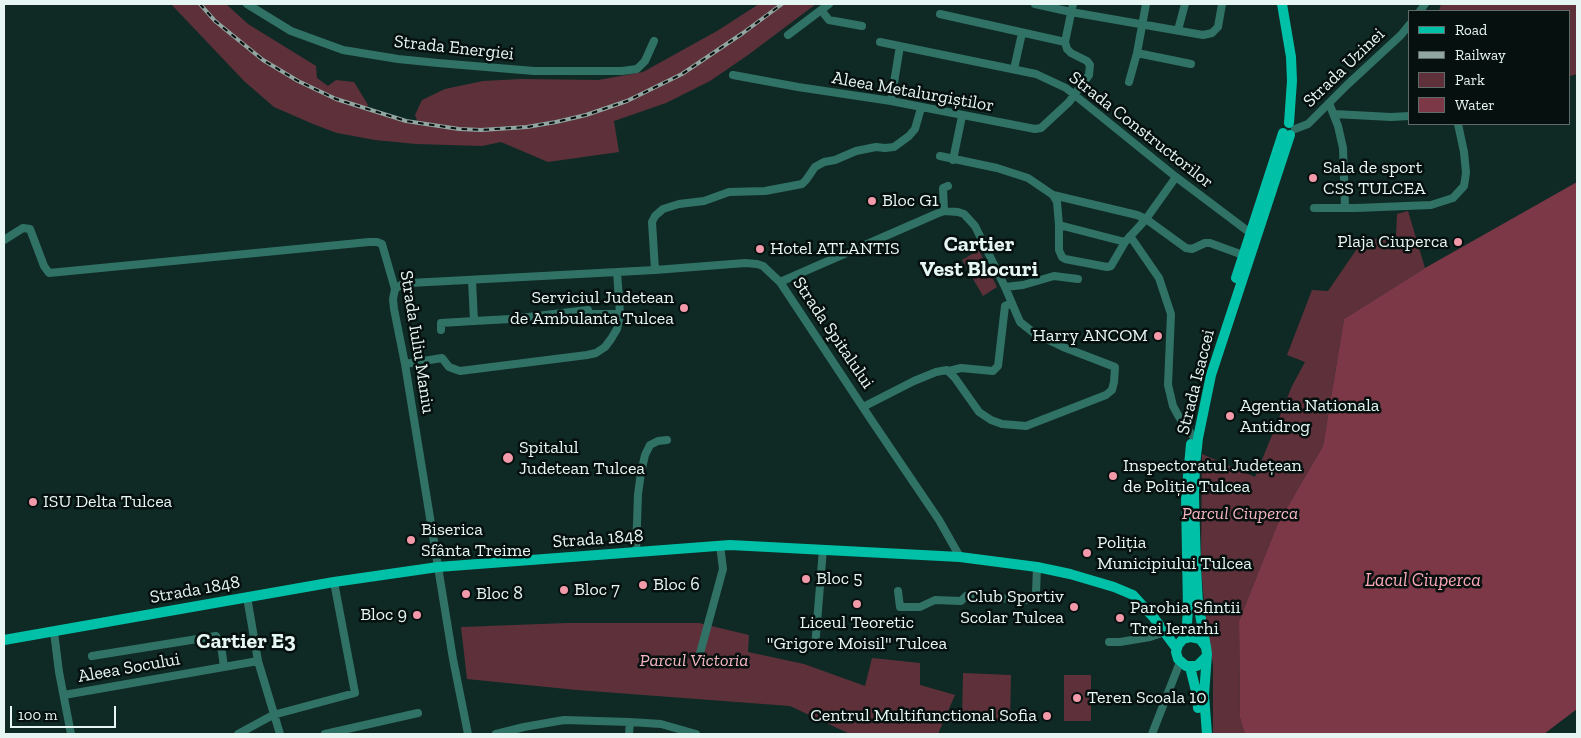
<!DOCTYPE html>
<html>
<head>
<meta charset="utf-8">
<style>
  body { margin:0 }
  #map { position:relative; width:1581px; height:738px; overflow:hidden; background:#0f2a25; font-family:"Zilla Slab",serif }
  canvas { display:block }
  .frame { position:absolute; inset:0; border:5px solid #e6f6f2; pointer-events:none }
  .legend { position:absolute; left:1408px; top:10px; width:162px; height:115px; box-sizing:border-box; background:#06100e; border:1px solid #606c69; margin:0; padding:6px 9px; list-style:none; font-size:15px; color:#e6f6f2 }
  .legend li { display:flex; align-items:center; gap:10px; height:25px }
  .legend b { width:25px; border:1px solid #606c69 }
  .scale { position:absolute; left:10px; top:706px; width:106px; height:22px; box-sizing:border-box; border:2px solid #e6f6f2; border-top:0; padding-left:6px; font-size:15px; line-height:18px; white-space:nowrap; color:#e6f6f2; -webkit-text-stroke:4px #06100e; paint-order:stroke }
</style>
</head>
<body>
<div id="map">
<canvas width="1581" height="738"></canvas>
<div class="frame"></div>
<ul class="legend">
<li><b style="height:6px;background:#00c0a8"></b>Road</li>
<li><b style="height:6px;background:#91a6a1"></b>Railway</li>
<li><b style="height:14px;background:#5e313a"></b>Park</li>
<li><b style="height:14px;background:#7c3847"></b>Water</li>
</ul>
<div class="scale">100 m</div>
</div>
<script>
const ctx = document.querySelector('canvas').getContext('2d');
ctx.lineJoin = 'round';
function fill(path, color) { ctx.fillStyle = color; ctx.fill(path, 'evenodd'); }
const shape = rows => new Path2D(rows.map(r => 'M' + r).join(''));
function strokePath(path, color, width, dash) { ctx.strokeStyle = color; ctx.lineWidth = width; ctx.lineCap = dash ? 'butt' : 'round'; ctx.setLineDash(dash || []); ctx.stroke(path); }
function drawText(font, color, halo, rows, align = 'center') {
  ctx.font = font + ' "Zilla Slab",serif'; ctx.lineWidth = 5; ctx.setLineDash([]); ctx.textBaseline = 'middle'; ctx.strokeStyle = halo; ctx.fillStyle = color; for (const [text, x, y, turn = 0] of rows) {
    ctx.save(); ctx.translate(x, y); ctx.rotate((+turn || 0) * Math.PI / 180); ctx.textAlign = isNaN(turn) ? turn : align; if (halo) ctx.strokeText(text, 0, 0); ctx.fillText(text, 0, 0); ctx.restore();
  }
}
fill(shape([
  [171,4,226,4,248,24,316,66,317,78,328,86,336,80,354,82,368,105,365,110,418,123,415,115,422,100,445,89,483,81,521,79,598,80,643,72,717,31,759,4,816,4,748,55,710,81,666,103,614,121,619,152,548,162,501,142,482,146,416,144,375,140,337,133,313,124,274,107,244,81],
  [1441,4,1577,4,1577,74,1570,76,1570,11,1439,11],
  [1408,211,1425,268,1344,319,1323,446,1278,523,1239,621,1240,718,1245,734,1213,734,1213,664,1207,635,1201,567,1202,454,1255,477,1292,386,1305,362,1287,355,1312,290,1328,291,1363,240,1396,237,1397,214],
  [979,250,997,287,983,296,962,260],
  [568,623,699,623,749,635,748,652,804,664,865,686,872,658,920,663,920,685,955,695,938,734,850,734,790,706,577,690,467,679,461,627],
  [963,673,1011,675,1010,721,962,720],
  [1064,675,1091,675,1091,721,1064,721]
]), '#5e313a');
fill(shape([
  [1577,182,1577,709,1544,734,1245,734,1240,718,1239,621,1278,523,1323,446,1344,319,1425,268]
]), '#7c3847');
strokePath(shape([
  [247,4,291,31,343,50,398,59,438,63,534,71,622,71,637,69,645,61,654,41],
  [1035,4,1071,12,1203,35,1212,33,1218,27,1222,4],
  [821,10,829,20,862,26],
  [1420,11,1425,4],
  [940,14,1065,42],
  [1178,30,1185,4],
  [788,35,829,4],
  [880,42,1036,74,1066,88,1176,177,1253,235],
  [1137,53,1191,64],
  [1014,69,1022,33],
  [733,75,798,87,891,101,1035,129,1041,128,1069,102,1089,75,1090,65,1087,61,1071,53,1067,49,1065,42,1073,4],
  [1129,82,1137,53,1146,4],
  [891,101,900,46],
  [1329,103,1338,126,1343,148,1345,207],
  [1334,114,1391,117,1410,116],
  [1295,129,1308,124,1347,85,1401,35,1410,24],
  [940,156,997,168,1028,178,1053,195,1057,202,1059,225],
  [953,160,962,116],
  [1053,195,1137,215,1146,219,1186,248,1192,249,1205,243,1210,243,1243,255],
  [1314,208,1356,208,1431,205,1453,198,1464,186,1466,173,1464,152,1458,124],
  [944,211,943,188,948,186],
  [1130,236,1159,278,1171,314,1168,385,1173,406,1179,417,1192,435],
  [4,240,23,228,30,229,44,266,49,273,369,242,377,242,382,244,395,289,393,299,394,309,405,364,453,659,468,734],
  [1125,242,1059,225,1059,250,1062,257,1065,259,1107,267,1111,266,1125,242,1146,219,1176,177],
  [655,270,652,222,655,216,663,209,679,204,704,201,729,192,765,191,802,184,806,180,815,167,824,162,835,160,856,151,876,147,885,148,894,147,909,136,915,129,921,108],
  [780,282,936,214,944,211,958,212,964,214,975,226,1005,287,1020,322,1034,333,1063,347,1115,367,1114,382,1112,390,1106,395,1026,426,1002,424,991,420,979,412,955,378,947,370,936,372,914,381,863,407],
  [1005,287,1023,285,1054,276,1078,279],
  [395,289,401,285,410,283,655,270,745,263,757,264,763,266,780,282,872,421,939,520,960,557],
  [474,321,511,319,588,310,588,314,620,314,617,272],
  [441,330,441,323,474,321,472,280],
  [405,364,442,358,449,367,460,371,587,355,596,353,605,347,611,339,617,329,620,314],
  [949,371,961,368,993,371,998,366,1005,306,1012,303],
  [636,552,638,494,641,473,645,455,650,445,658,441,667,440],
  [898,591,900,607,920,607,935,600,961,601,966,596,1028,600,1036,593,1037,567],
  [247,597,258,661,280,734],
  [54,632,59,672,71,734],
  [1109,642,1120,642,1150,637,1165,632],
  [815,647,823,549],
  [92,656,216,636,221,645,224,667],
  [699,657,723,569,720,545],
  [64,695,258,661],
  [238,734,273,715,355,693,334,582],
  [325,734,418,713],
  [496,734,524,727,564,720,630,722,661,724,696,734],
  [629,734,630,722],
  [1152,734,1180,662]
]), '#317266', 8);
strokePath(shape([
  [1282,4,1291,57,1292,81,1289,123],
  [1236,278,1283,133],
  [1186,638,1188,609,1186,497,1191,444],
  [4,640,334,582,438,567,730,545,960,557,1037,567,1070,574,1114,587,1133,595,1154,618,1177,649],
  [1206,647,1198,603,1196,567,1194,497,1195,465,1198,438,1211,375,1290,135],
  [1205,658,1197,666,1186,666,1178,659,1176,652,1178,645,1183,639,1191,637,1200,639,1206,647,1207,654,1204,695,1207,734],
  [1190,667,1197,695,1198,708]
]), '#00c0a8', 10);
const rail = shape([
  [200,4,215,21,263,60,298,81,336,99,406,121,459,129,481,130,527,127,556,122,586,115,627,101,682,74,743,33,782,4]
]);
strokePath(rail, '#91a6a1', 4);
strokePath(rail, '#06100e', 2, [5.5]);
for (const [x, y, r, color] of [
  [1313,178,5,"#f39aaa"],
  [872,201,5,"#f39aaa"],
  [1458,242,5,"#f39aaa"],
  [760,249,5,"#f39aaa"],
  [684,308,5,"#f39aaa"],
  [1158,336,5,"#f39aaa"],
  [1230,416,5,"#f39aaa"],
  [508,458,6,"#f39aaa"],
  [1113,476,5,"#f39aaa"],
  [33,502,5,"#f39aaa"],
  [411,540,5,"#f39aaa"],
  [1087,553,5,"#f39aaa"],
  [806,579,5,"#f39aaa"],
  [643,585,5,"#f39aaa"],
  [564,590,5,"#f39aaa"],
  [466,594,5,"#f39aaa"],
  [857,604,5,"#f39aaa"],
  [1074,607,5,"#f39aaa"],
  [417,615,5,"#f39aaa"],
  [1120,618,5,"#f39aaa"],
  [1077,698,5,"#f39aaa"],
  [1047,716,5,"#f39aaa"]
]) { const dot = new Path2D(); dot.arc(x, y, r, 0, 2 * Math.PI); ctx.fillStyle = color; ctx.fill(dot); strokePath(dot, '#06100e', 2); }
drawText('18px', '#e6f6f2', '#06100e', [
  ["Strada Energiei",454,48,6],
  ["Strada Uzinei",1344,68,-44],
  ["Aleea Metalurgiștilor",913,92,10],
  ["Strada Constructorilor",1141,130,38],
  ["Strada Spitalului",833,333,56],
  ["Strada Iuliu Maniu",417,342,81],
  ["Strada Isaccei",1196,382,-76],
  ["Strada 1848",598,539,-4],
  ["Strada 1848",195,590,-10],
  ["Aleea Socului",129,668,-10]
]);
drawText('18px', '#e6f6f2', '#06100e', [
  ["Sala de sport",1323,168],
  ["CSS TULCEA",1323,189],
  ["Bloc G1",882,201],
  ["Plaja Ciuperca",1448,242,"right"],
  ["Hotel ATLANTIS",770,249],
  ["Serviciul Judetean",674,298,"right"],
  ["de Ambulanta Tulcea",674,319,"right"],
  ["Harry ANCOM",1148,336,"right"],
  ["Agentia Nationala",1240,406],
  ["Antidrog",1240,427],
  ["Spitalul",519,448],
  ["Judetean Tulcea",519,469],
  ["Inspectoratul Județean",1123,466],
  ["de Poliție Tulcea",1123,487],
  ["ISU Delta Tulcea",43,502],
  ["Biserica",421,530],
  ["Sfânta Treime",421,551],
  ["Poliția",1097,543],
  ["Municipiului Tulcea",1097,564],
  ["Bloc 5",816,579],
  ["Bloc 6",653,585],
  ["Bloc 7",574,590],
  ["Bloc 8",476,594],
  ["Club Sportiv",1064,597,"right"],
  ["Scolar Tulcea",1064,618,"right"],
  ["Parohia Sfintii",1130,608],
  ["Trei Ierarhi",1130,629],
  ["Bloc 9",407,615,"right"],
  ["Liceul Teoretic",857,623,"center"],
  ["\"Grigore Moisil\" Tulcea",857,644,"center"],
  ["Teren Scoala 10",1087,698],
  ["Centrul Multifunctional Sofia",1037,716,"right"]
], 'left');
drawText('italic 18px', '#f6b6c1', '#06100e', [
  ["Parcul Ciuperca",1240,514],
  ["Parcul Victoria",694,661]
]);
drawText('italic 19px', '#fca8b7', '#06100e', [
  ["Lacul Ciuperca",1423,581]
]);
drawText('bold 22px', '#e6f6f2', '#06100e', [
  ["Cartier",979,245],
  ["Vest Blocuri",979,270],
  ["Cartier E3",246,642]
]);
</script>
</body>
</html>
